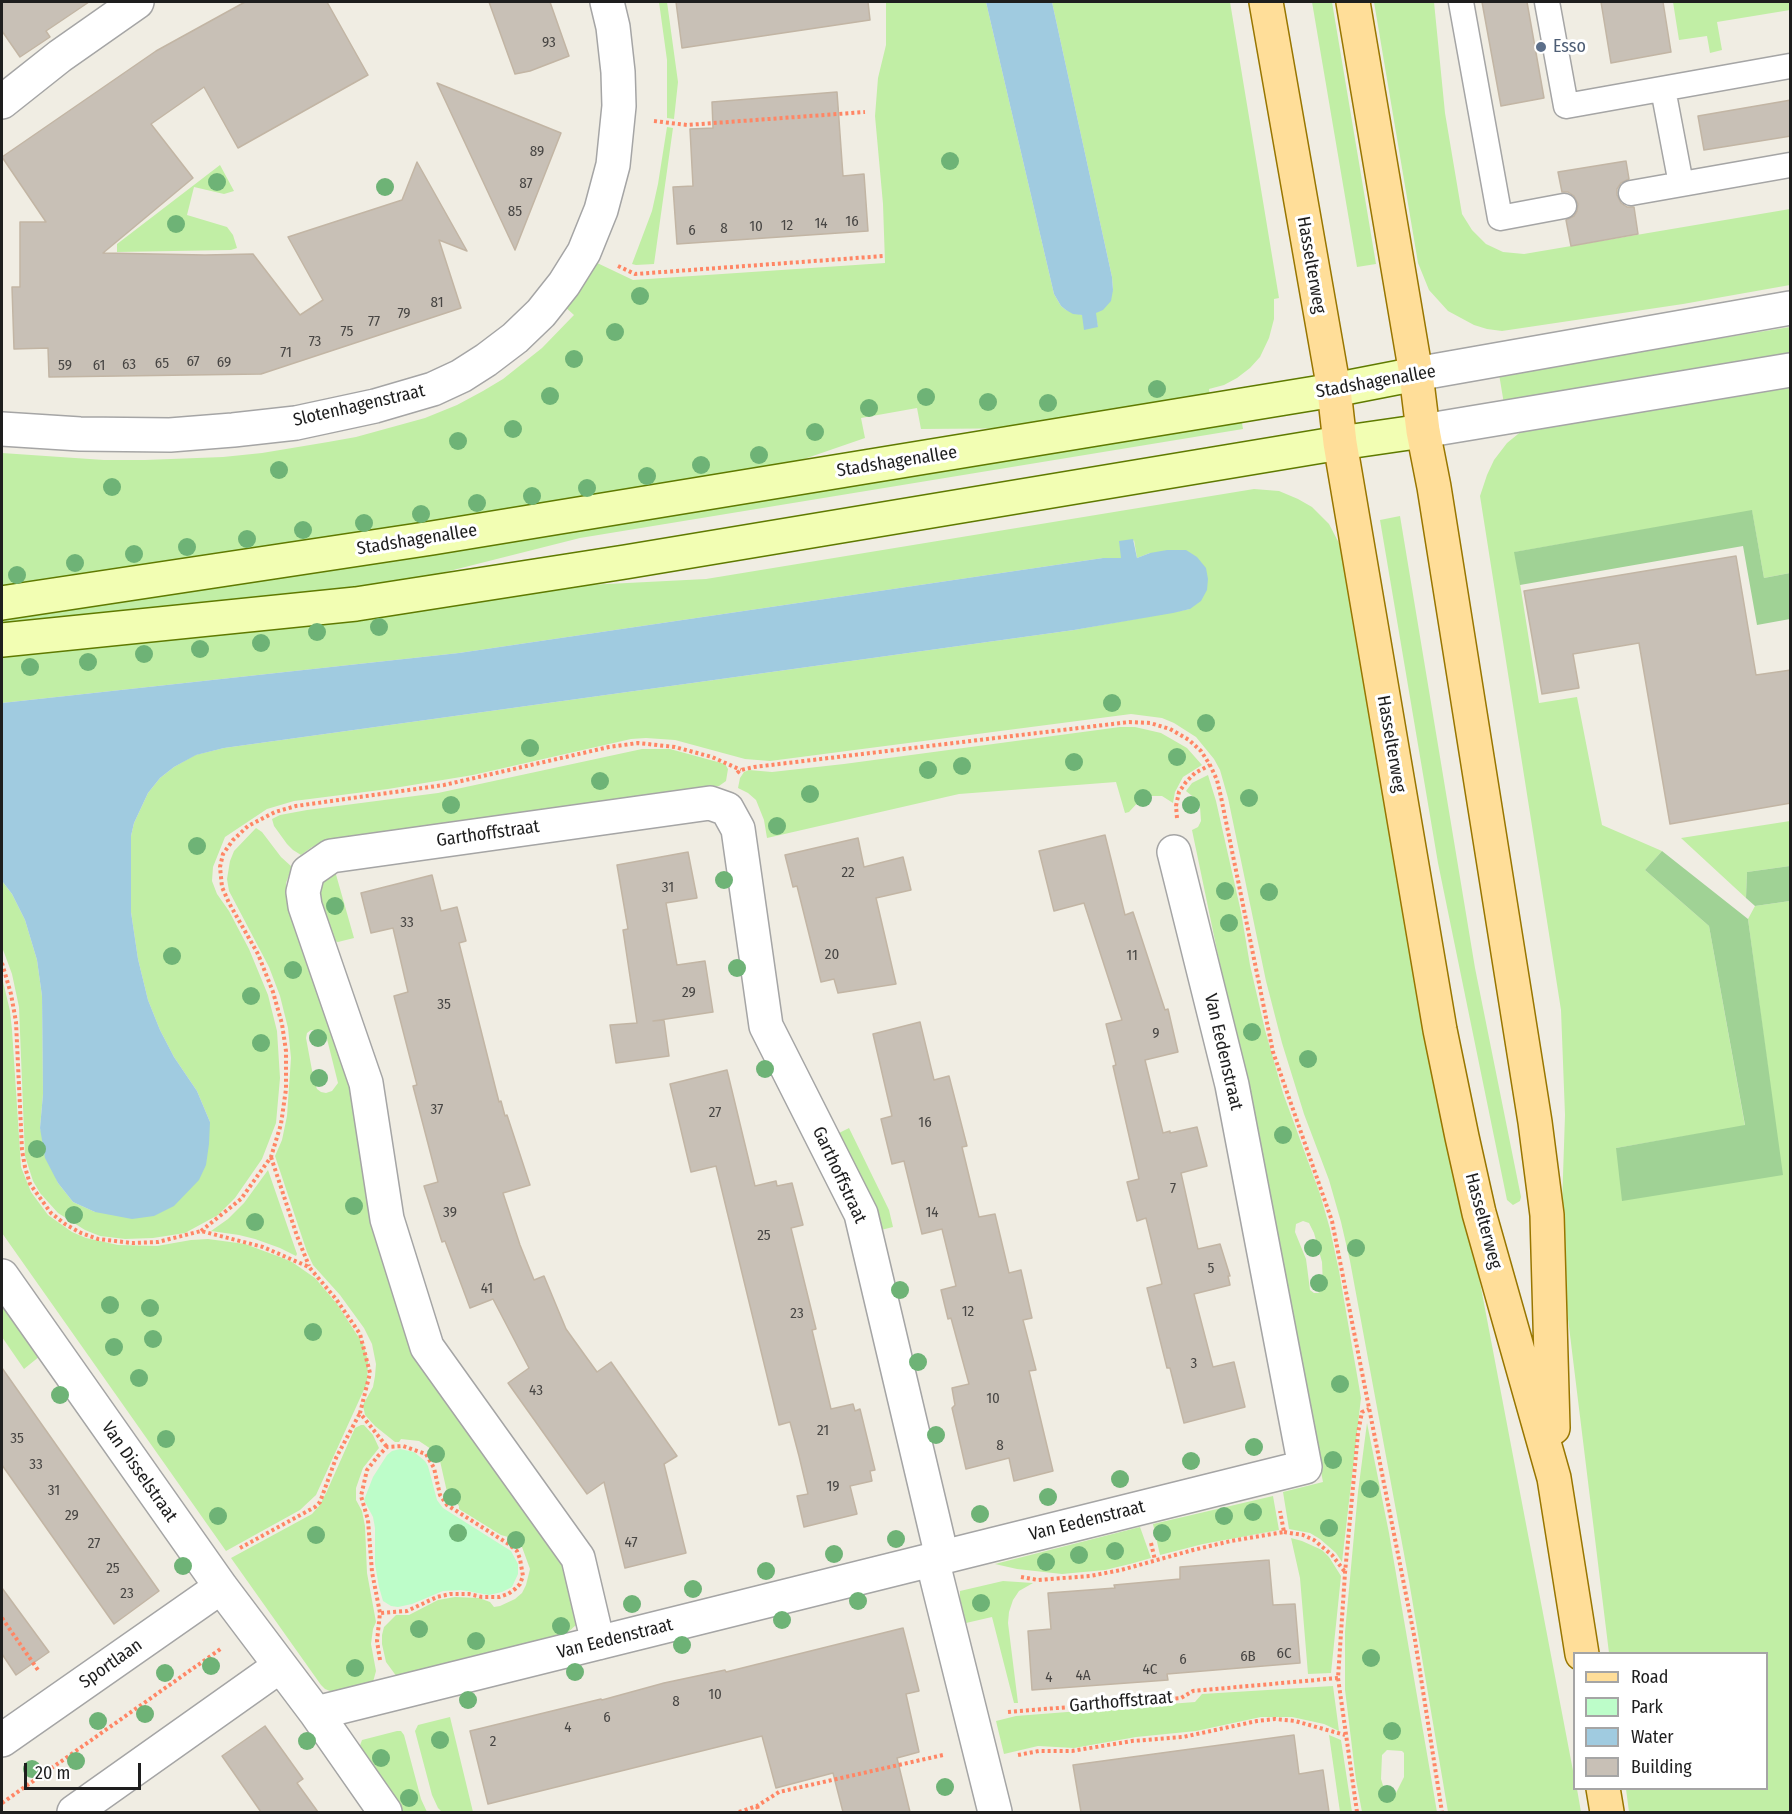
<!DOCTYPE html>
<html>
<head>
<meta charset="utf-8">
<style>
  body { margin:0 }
  #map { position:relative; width:1792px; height:1814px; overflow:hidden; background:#f0ede3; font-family:"Fira Sans Condensed",sans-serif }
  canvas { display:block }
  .frame { position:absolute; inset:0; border:3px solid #1e1e1e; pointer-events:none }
  .legend { position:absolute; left:1573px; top:1652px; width:195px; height:138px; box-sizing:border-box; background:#fff; border:2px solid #a5a5a5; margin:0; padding:8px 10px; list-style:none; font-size:18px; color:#1e1e1e }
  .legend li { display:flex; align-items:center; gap:12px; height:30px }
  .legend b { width:30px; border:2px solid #a5a5a5 }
  .scale { position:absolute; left:24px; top:1763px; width:117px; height:27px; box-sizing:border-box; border:3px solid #1e1e1e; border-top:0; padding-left:8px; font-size:18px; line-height:21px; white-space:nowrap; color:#1e1e1e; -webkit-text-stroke:4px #fff; paint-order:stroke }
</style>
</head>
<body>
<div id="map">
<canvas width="1792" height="1814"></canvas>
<div class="frame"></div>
<ul class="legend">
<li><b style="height:8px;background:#ffde99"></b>Road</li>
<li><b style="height:16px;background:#bdfdc9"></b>Park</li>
<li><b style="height:16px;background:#a0cbe0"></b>Water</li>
<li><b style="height:16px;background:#c8c0b6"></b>Building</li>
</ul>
<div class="scale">20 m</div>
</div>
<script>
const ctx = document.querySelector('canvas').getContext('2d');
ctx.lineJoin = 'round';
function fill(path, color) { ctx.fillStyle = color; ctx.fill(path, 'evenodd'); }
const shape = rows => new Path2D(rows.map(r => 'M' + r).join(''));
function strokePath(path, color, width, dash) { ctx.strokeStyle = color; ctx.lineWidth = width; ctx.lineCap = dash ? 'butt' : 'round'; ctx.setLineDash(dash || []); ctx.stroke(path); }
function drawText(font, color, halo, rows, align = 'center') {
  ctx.font = font + ' "Fira Sans Condensed",sans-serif'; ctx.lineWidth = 6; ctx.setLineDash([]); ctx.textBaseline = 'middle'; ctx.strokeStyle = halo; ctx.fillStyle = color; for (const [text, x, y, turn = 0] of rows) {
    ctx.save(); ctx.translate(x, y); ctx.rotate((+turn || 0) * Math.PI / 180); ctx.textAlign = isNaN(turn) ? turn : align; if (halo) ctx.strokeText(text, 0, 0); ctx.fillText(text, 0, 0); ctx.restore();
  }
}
fill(shape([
  [659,2,667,2,678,82,674,119,667,118,667,60],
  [886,2,986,2,1054,294,1061,306,1066,310,1082,315,1098,327,1095,313,1113,290,1112,277,1052,2,1230,2,1279,298,1274,299,1274,319,1269,338,1260,357,1250,368,1237,378,1224,385,1209,389,1210,396,1048,428,921,429,917,408,861,418,865,438,752,477,2,591,2,453,104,460,145,460,223,457,262,453,328,442,356,437,425,418,457,405,483,391,503,379,542,348,574,315,564,306,593,261,633,280,885,263,883,204,875,116,878,78,886,45],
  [1312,2,1332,2,1376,264,1357,267],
  [1374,2,1434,2,1445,113,1462,214,1472,230,1486,244,1503,252,1524,254,1790,209,1790,285,1683,304,1502,331,1487,329,1474,325,1448,311,1429,290,1418,263],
  [1673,2,1790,2,1790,10,1717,22,1722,50,1710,53,1707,36,1679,40],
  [667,127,673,128,654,264,636,265,632,264,652,211,658,184],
  [220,165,234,191,224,194,194,187,187,215,227,227,233,235,237,248,231,250,117,252,117,244],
  [1790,327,1790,358,1504,404,1499,374],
  [1790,379,1790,573,1764,578,1752,511,1515,552,1539,703,1577,697,1602,825,1662,851,1645,870,1709,926,1745,1126,1616,1148,1782,1175,1748,919,1755,906,1790,901,1790,1812,1629,1812,1626,1789,1766,1788,1766,1654,1609,1653,1564,1286,1561,1236,1565,1115,1561,1010,1480,496,1487,475,1494,460,1507,443,1523,430],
  [1241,417,1243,429,580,538,374,590,2,629,2,613],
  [1254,489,1279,491,1298,499,1312,507,1329,524,1342,549,1458,1167,1574,1776,1574,1788,1577,1789,1581,1812,1448,1812,1409,1581,1350,1261,1341,1222,1329,1180,1304,1114,1282,1043,1266,981,1228,798,1220,770,1214,759,1196,737,1174,723,1162,718,1131,714,770,761,745,759,675,740,646,738,631,739,473,775,388,789,294,801,267,809,225,837,213,867,212,881,217,894,229,911,249,949,268,995,277,1031,280,1078,276,1123,262,1159,235,1198,218,1215,185,1233,153,1238,125,1239,100,1236,85,1230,58,1213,40,1193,33,1181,25,1156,19,1007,12,974,2,947,2,881,12,894,25,920,37,960,42,996,43,1094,40,1128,58,1183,73,1202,95,1212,210,1122,197,1091,174,1057,160,1030,148,1000,138,959,131,912,131,836,134,823,148,793,160,778,174,767,195,755,224,748,1074,630,1190,609,1150,553,1137,558,1134,540,1122,558,1103,558,459,653,2,703,2,650,568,586,706,579],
  [1400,516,1475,968,1521,1197,1520,1201,1513,1205,1507,1200,1438,863,1380,520],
  [1120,727,1135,727,1161,733,1187,748,1202,765,1183,777,1175,792,1173,803,1162,796,1148,796,1142,798,1129,812,1125,813,1116,782,959,794,767,838,764,820,756,800,748,793,738,788,740,778,744,772,749,770,772,772,844,764],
  [642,749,670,749,725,764,728,769,726,781,719,786,328,842,312,847,301,855,293,850,287,844,274,826,272,819,280,815,307,810,438,793],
  [1208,775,1216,801,1241,912,1250,965,1265,1030,1283,1093,1320,1194,1330,1229,1339,1271,1361,1398,1342,1562,1336,1553,1320,1539,1310,1533,1289,1529,1283,1492,1323,1482,1256,1138,1192,830,1198,827,1201,821,1200,807,1197,800,1186,791,1192,783],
  [1303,1221,1309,1223,1314,1233,1322,1262,1323,1286,1321,1291,1318,1293,1314,1293,1310,1290,1306,1259,1295,1232,1296,1224],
  [1790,821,1790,866,1747,872,1746,898,1681,838],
  [256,828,262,832,281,857,292,867,286,883,286,896,351,1086,372,1222,563,1564,577,1616,576,1625,565,1635,397,1677,386,1662,382,1644,382,1635,384,1627,396,1615,409,1615,438,1600,455,1597,479,1598,490,1602,494,1607,500,1606,515,1599,522,1593,526,1585,530,1569,522,1547,515,1539,501,1535,459,1509,459,1506,447,1492,440,1461,431,1449,419,1441,401,1439,399,1442,395,1442,375,1426,365,1415,363,1405,373,1387,375,1376,376,1364,372,1344,364,1328,340,1295,313,1265,307,1252,275,1156,282,1140,287,1116,291,1058,288,1028,280,996,269,967,229,891,227,879,230,861,234,851],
  [311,1030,323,1032,327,1039,338,1083,332,1091,326,1093,321,1092,317,1089,314,1081,306,1038,307,1033],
  [335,871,354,938,338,942,334,941,318,901,317,886],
  [2,977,10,1011,12,1030,21,1167,31,1192,48,1215,72,1232,86,1238,118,1245,157,1246,191,1240,208,1239,245,1244,280,1257,292,1262,315,1278,337,1304,363,1344,368,1361,367,1383,316,1495,300,1510,226,1551,2,1233],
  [849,1128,889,1210,893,1227,881,1230,838,1137,839,1133],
  [268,1170,297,1254,296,1256,280,1248,255,1239,239,1235,211,1231,228,1219,244,1203],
  [2,1298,40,1356,24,1369,2,1337],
  [1367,1423,1389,1533,1437,1812,1362,1812,1356,1780,1345,1690,1345,1632,1358,1492],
  [1387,1750,1402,1751,1404,1753,1404,1777,1396,1793,1392,1795,1385,1792,1381,1779,1382,1755],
  [361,1425,364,1425,373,1435,379,1448,363,1468,356,1488,356,1500,362,1511,365,1526,367,1573,376,1622,373,1629,371,1644,376,1671,373,1682,337,1691,330,1691,325,1689,321,1685,231,1558,312,1514,320,1505,327,1491,355,1428],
  [1273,1496,1279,1530,1203,1544,1160,1555,1153,1524],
  [1140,1527,1151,1558,1130,1564,1105,1570,1062,1574,1017,1569,995,1564],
  [1291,1538,1302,1541,1322,1550,1329,1557,1341,1576,1331,1673,1308,1674,1300,1578],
  [1003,1581,1033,1583,1019,1591,1013,1600,1009,1612,1008,1623,1018,1703,1014,1703,992,1617,966,1623,960,1599,960,1591],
  [1333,1686,1339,1731,1324,1724,1292,1717,1261,1717,1196,1731,1136,1737,1074,1748,1038,1746,1004,1754,996,1721,1016,1716,1195,1702,1202,1694],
  [450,1717,473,1812,442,1812,438,1808,432,1795,415,1731,418,1725],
  [397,1731,401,1731,404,1735,421,1799,427,1812,401,1812,361,1756,359,1748,362,1740],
  [1329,1735,1341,1740,1352,1812,1340,1812]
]), '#c1eea5');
fill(shape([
  [1752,510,1764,578,1790,573,1790,619,1757,625,1743,546,1520,585,1514,552],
  [1662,851,1748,919,1783,1175,1622,1201,1616,1148,1745,1125,1709,926,1645,870],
  [1790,866,1790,901,1755,906,1746,898,1747,872]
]), '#a0d295');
fill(shape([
  [400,1449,414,1452,425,1461,428,1466,437,1500,443,1508,511,1551,518,1564,518,1574,512,1587,502,1592,489,1595,461,1590,443,1591,412,1604,398,1607,391,1606,383,1601,379,1587,375,1564,375,1528,373,1517,364,1500,373,1477,387,1455,392,1451]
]), '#bdfdc9');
fill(shape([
  [986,2,1052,2,1112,277,1113,290,1111,301,1103,310,1096,313,1098,327,1084,330,1082,315,1073,314,1066,310,1061,306,1054,294],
  [1133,539,1137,558,1150,553,1167,550,1186,550,1197,557,1206,568,1208,579,1207,590,1201,601,1190,609,1173,613,1074,630,224,748,196,755,174,767,160,778,148,793,134,823,131,836,131,912,138,959,148,1000,160,1030,174,1057,197,1091,210,1122,209,1144,206,1165,199,1180,174,1206,154,1216,132,1219,95,1212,73,1202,58,1183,45,1158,40,1128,43,1094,42,996,37,960,25,920,12,894,2,881,2,703,459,653,1103,558,1121,558,1119,541]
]), '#a0cbe0');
const building = shape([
  [2,2,89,2,46,31,50,37,20,57,2,31,2,2],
  [245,2,327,2,368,75,238,148,204,87,151,124,193,178,103,253,205,255,253,254,300,315,323,300,288,237,402,200,417,162,467,251,439,240,461,308,261,374,49,377,48,348,14,349,12,287,20,287,20,222,46,222,2,157,156,51,245,2],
  [489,2,550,2,569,56,530,71,515,74,489,2],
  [676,2,868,2,870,20,682,48,676,2],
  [1482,2,1527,2,1544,98,1501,106,1482,2],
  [1601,2,1663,2,1671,52,1611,63,1601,2],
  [437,83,561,133,515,250,437,83],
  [837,92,843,176,864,174,868,231,677,244,673,187,693,186,690,129,713,128,712,102,837,92],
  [1791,100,1791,136,1704,150,1698,116,1791,100],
  [1626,161,1629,179,1621,183,1617,189,1617,195,1621,203,1627,207,1634,207,1638,234,1571,246,1566,220,1574,216,1577,211,1578,204,1574,196,1568,192,1562,192,1558,172,1626,161],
  [1736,556,1756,675,1791,670,1791,803,1670,824,1639,643,1573,654,1579,688,1542,694,1524,591,1736,556],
  [1105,835,1125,915,1133,912,1165,1010,1168,1009,1178,1052,1145,1060,1163,1133,1170,1131,1170,1133,1197,1127,1207,1166,1181,1173,1198,1249,1220,1244,1230,1276,1228,1276,1230,1285,1194,1294,1213,1367,1234,1362,1245,1407,1184,1423,1170,1368,1167,1368,1147,1288,1162,1284,1146,1218,1137,1221,1127,1182,1139,1179,1113,1066,1116,1065,1106,1024,1122,1020,1084,903,1054,911,1039,851,1105,835],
  [858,838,864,867,903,857,911,890,876,898,896,984,838,993,834,979,821,982,797,886,793,887,785,855,858,838],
  [688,852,697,898,666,903,677,965,705,961,713,1012,653,1021,664,1020,669,1056,616,1063,610,1025,637,1023,623,930,628,929,617,865,688,852],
  [432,875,441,911,457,907,466,941,459,943,499,1102,501,1101,505,1116,507,1115,530,1185,503,1193,520,1245,534,1280,544,1276,566,1329,597,1372,611,1362,677,1456,664,1464,686,1553,625,1568,604,1482,587,1494,508,1383,529,1368,493,1299,470,1308,445,1241,442,1242,424,1186,438,1182,413,1086,417,1085,394,996,408,992,393,928,371,933,361,893,432,875],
  [920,1022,934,1080,949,1076,967,1146,962,1147,979,1217,995,1214,1009,1273,1021,1270,1032,1318,1023,1320,1036,1370,1029,1371,1053,1471,1014,1481,1009,1458,966,1469,952,1408,955,1405,952,1388,969,1384,951,1318,948,1319,941,1290,956,1286,942,1229,922,1234,904,1161,892,1164,881,1119,892,1116,873,1034,920,1022],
  [727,1070,755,1186,776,1181,777,1186,792,1183,803,1225,791,1228,816,1329,812,1330,831,1409,853,1404,855,1411,860,1409,875,1470,870,1471,872,1481,850,1486,857,1514,804,1527,797,1496,808,1494,799,1456,790,1422,779,1425,716,1166,691,1172,670,1084,727,1070],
  [2,1368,159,1591,114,1624,2,1465,2,1368],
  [1269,1560,1273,1605,1295,1604,1300,1663,1167,1674,1168,1680,1032,1690,1028,1631,1051,1629,1048,1593,1115,1588,1114,1585,1180,1579,1180,1567,1269,1560],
  [2,1588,49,1652,16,1675,2,1654,2,1588],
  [903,1628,919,1691,906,1694,919,1752,897,1758,910,1812,843,1812,833,1773,776,1788,762,1736,488,1804,470,1731,601,1699,602,1700,664,1683,725,1670,726,1672,903,1628],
  [265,1726,303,1779,297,1783,318,1812,261,1812,222,1756,265,1726],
  [1294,1735,1299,1774,1323,1770,1329,1812,1081,1812,1073,1765,1294,1735]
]);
fill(building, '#c8c0b6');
strokePath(building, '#c2b5a4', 1.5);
const lane = shape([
  [1461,2,1500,218,1564,206],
  [1547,2,1566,106,1790,66],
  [1663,89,1681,184],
  [1631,193,1790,165]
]);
const street = shape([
  [2,102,60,56,137,2],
  [1416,374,1790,308],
  [2,429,80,434,170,435,233,430,296,423,375,406,433,389,461,376,486,360,515,338,541,313,564,284,584,252,601,210,613,165,619,106,618,72,613,27,607,2],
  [1423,431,1790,370],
  [2,1276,221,1587,316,1713,1305,1467,1232,1085,1174,852],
  [932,1559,995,1812],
  [598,1643,578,1558,427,1347,387,1219,366,1083,305,906,303,892,308,872,331,856,710,803,727,809,738,829,766,1026,861,1214,942,1557],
  [316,1713,385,1812],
  [2,1740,221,1587],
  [74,1812,280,1666]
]);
const secondary = shape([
  [2,603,432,538,1334,390,1416,374],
  [2,640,356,604,625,562,1340,443,1423,431]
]);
const primary = shape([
  [1266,2,1334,390,1340,443,1440,1030,1462,1137,1479,1213,1554,1478,1582,1654],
  [1353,2,1416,374,1423,431,1434,487,1535,1122,1547,1215,1553,1428],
  [1603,1788,1607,1812]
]);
strokePath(lane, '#a5a5a5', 27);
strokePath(street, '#a5a5a5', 36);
strokePath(secondary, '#5f7a00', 36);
strokePath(primary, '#987600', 36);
strokePath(shape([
  [654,121,687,125,865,112],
  [618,266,635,274,884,256],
  [737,773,741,770,754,767,1129,722,1150,723,1170,729,1189,740,1201,751,1210,765,1217,780,1221,797,1273,1052,1332,1221,1415,1640,1442,1812],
  [1177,818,1176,806,1179,792,1186,782,1195,773,1210,765],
  [2,963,11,994,16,1022,22,1150,25,1167,30,1184,51,1213,65,1224,81,1233,98,1239,132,1243,158,1242,201,1231,263,1247,309,1267,336,1299,360,1334,370,1373,360,1413,387,1447],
  [271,1157,297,1236,309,1266],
  [201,1231,241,1199,271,1157,281,1124,286,1089,286,1051,282,1024,273,992,258,954,229,903,222,887,220,867,223,854,233,840,248,826,275,812,296,806,444,785,609,747,638,743,675,747,712,757,741,770],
  [1284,1532,1303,1535,1314,1540,1332,1555,1345,1572],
  [1151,1543,1155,1560],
  [240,1548,315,1507,320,1502,336,1458,360,1413],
  [1021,1577,1038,1580,1090,1576,1121,1570,1193,1550,1231,1541,1284,1532,1280,1511],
  [2,1618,38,1670],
  [380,1660,377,1641,380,1613,372,1572,368,1520,361,1496,367,1470,378,1456,387,1447,403,1446,426,1454,434,1468,440,1495,447,1505,507,1543,517,1551,520,1559,523,1576,520,1584,515,1589,508,1594,499,1597,482,1597,469,1594,450,1594,437,1597,407,1611,380,1613],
  [1008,1712,1181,1698,1193,1691,1338,1678],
  [1018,1755,1039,1751,1072,1751,1132,1741,1183,1737,1257,1721,1275,1719,1295,1721,1345,1735],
  [2,1803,222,1648],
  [757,1806,759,1812],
  [739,1812,757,1806,779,1792,943,1755],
  [1357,1812,1338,1678,1345,1573,1358,1433,1362,1412,1369,1409]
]), '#ff8665', 4, [3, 3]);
strokePath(lane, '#fff', 24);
strokePath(street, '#fff', 33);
strokePath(secondary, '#f2feb3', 33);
strokePath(primary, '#ffde99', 33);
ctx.fillStyle = '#6eb376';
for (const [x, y] of [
  [950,161],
  [217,182],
  [385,187],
  [176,224],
  [640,296],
  [615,332],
  [574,359],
  [1157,389],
  [550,396],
  [926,397],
  [988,402],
  [1048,403],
  [869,408],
  [513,429],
  [815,432],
  [458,441],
  [759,455],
  [701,465],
  [279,470],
  [647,476],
  [112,487],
  [587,488],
  [532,496],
  [477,503],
  [421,514],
  [364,523],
  [303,530],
  [247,539],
  [187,547],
  [134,554],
  [75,563],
  [17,575],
  [379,627],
  [317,632],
  [261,643],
  [200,649],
  [144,654],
  [88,662],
  [30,667],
  [1112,703],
  [1206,723],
  [530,748],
  [1177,757],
  [1074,762],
  [962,766],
  [928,770],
  [600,781],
  [810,794],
  [1143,798],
  [1249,798],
  [451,805],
  [1191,805],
  [777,826],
  [197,846],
  [724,880],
  [1225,891],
  [1269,892],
  [335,906],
  [1229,923],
  [172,956],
  [737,968],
  [293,970],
  [251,996],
  [1252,1032],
  [318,1038],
  [261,1043],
  [1308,1059],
  [765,1069],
  [319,1078],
  [1283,1135],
  [37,1149],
  [354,1206],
  [74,1215],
  [255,1222],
  [1313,1248],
  [1356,1248],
  [1319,1283],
  [900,1290],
  [110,1305],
  [150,1308],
  [313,1332],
  [153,1339],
  [114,1347],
  [918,1362],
  [139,1378],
  [1340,1384],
  [60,1395],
  [936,1435],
  [166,1439],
  [1254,1447],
  [436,1454],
  [1333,1460],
  [1191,1461],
  [1120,1479],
  [1370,1489],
  [452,1497],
  [1048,1497],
  [1253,1512],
  [980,1514],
  [218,1516],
  [1224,1516],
  [1329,1528],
  [458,1533],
  [1162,1533],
  [316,1535],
  [896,1539],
  [516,1540],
  [1115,1551],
  [834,1554],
  [1079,1555],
  [1046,1562],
  [183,1566],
  [766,1571],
  [693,1589],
  [858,1601],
  [981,1603],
  [632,1604],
  [782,1620],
  [561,1626],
  [419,1629],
  [476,1641],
  [682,1645],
  [1371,1658],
  [211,1666],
  [355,1668],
  [575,1672],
  [165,1673],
  [468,1700],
  [145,1714],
  [98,1721],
  [1392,1731],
  [440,1740],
  [307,1741],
  [381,1758],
  [76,1761],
  [32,1769],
  [945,1787],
  [1387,1794],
  [409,1798]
]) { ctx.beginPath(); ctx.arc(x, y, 9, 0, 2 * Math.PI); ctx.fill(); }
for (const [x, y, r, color] of [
  [1541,47,6,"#5c6f8a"]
]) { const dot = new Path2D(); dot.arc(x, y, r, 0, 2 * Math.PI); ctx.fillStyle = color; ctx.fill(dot); strokePath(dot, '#fff', 2); }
drawText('15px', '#484644', null, [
  ["93",549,43],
  ["89",537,152],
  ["87",526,184],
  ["85",515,212],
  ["16",852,222],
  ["14",821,224],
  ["12",787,226],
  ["10",756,227],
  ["8",724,229],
  ["6",692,231],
  ["81",437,303],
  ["79",404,314],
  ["77",374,322],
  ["75",347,332],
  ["73",315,342],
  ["71",286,353],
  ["67",193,362],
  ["69",224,363],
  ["65",162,364],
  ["63",129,365],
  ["59",65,366],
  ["61",99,366],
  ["22",848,873],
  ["31",668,888],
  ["33",407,923],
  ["20",832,955],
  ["11",1132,956],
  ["29",689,993],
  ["35",444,1005],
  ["9",1156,1034],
  ["37",437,1110],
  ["27",715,1113],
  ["16",925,1123],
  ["7",1173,1189],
  ["39",450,1213],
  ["14",932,1213],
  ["25",764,1236],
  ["5",1211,1269],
  ["41",487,1289],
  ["12",968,1312],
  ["23",797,1314],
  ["3",1194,1364],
  ["43",536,1391],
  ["10",993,1399],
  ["21",823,1431],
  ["35",17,1439],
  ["8",1000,1446],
  ["33",36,1465],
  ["19",833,1487],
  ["31",54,1491],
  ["29",72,1516],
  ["47",631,1543],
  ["27",94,1544],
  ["25",113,1569],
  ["23",127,1594],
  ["6C",1284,1654],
  ["6B",1248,1657],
  ["6",1183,1660],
  ["4C",1150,1670],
  ["4A",1083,1676],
  ["4",1049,1678],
  ["10",715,1695],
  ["8",676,1702],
  ["6",607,1718],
  ["4",568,1728],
  ["2",493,1742]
]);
drawText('18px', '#4e5e75', '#fff', [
  ["Esso",1553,47]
], 'left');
drawText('18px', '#1e1e1e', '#fff', [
  ["Hasselterweg",1311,265,80],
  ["Stadshagenallee",1376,382,-10],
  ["Slotenhagenstraat",359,406,-13],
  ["Stadshagenallee",897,462,-9],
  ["Stadshagenallee",417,540,-9],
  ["Hasselterweg",1391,744,80],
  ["Garthoffstraat",488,834,-8],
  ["Van Eedenstraat",1223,1052,77],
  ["Garthoffstraat",839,1175,65],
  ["Hasselterweg",1483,1221,75],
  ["Van Disselstraat",139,1472,55],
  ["Van Eedenstraat",1087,1521,-14],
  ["Van Eedenstraat",615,1639,-14],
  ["Sportlaan",111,1664,-35],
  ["Garthoffstraat",1121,1702,-5]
]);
</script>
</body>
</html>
